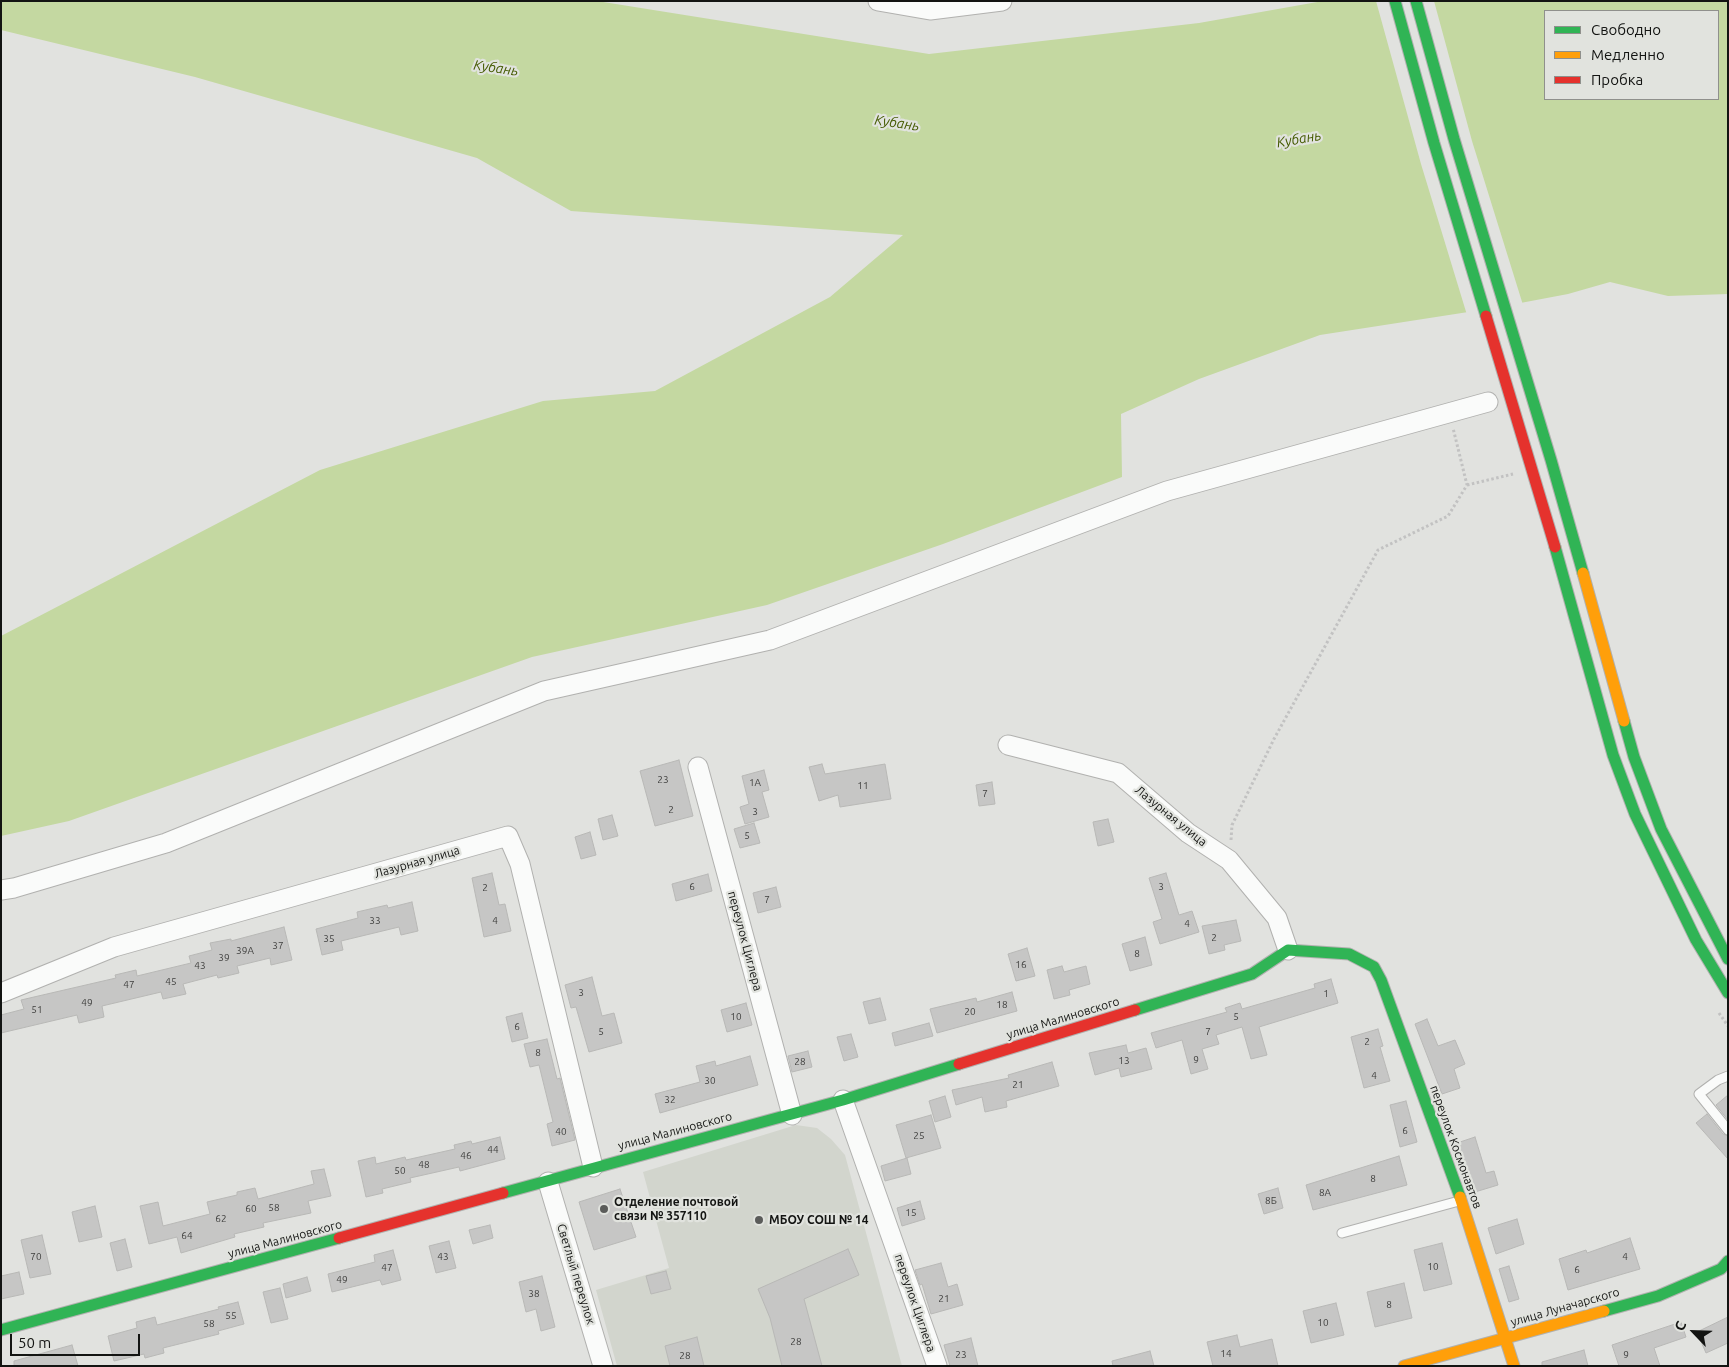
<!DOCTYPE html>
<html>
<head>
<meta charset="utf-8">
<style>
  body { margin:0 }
  #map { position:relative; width:1729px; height:1367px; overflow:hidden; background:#e1e2df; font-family:Ubuntu,sans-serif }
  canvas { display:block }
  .frame { position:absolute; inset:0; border:2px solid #131412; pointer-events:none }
  .legend { position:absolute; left:1544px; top:10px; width:175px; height:90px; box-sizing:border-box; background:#e1e3de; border:1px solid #8f908c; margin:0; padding:6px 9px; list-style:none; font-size:15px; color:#131412 }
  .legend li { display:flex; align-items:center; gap:10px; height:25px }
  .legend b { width:25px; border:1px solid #8f908c }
  .north { position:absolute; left:1669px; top:1307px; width:50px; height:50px; -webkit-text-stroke:4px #e1e3de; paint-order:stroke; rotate:294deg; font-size:14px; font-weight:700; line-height:20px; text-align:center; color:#131412 }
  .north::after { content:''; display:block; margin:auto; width:18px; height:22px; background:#131412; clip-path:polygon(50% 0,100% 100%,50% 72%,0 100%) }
  .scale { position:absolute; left:10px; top:1334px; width:130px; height:22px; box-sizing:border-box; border:2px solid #131412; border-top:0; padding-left:6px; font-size:15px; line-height:18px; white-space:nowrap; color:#131412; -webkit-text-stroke:4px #e1e3de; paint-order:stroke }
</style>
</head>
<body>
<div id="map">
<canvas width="1729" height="1367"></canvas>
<div class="frame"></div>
<ul class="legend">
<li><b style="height:6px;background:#30b455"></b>Свободно</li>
<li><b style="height:6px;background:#ff9f0a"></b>Медленно</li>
<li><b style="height:6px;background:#e5322d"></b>Пробка</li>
</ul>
<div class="north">С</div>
<div class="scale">50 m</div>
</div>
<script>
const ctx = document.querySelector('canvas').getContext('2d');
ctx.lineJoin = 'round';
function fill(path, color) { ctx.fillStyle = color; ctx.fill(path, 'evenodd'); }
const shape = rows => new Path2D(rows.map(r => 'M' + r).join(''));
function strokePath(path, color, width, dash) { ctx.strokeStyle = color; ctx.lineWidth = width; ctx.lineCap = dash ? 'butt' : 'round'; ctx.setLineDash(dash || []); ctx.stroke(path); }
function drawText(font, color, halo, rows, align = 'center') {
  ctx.font = font + ' Ubuntu,sans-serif'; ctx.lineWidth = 4.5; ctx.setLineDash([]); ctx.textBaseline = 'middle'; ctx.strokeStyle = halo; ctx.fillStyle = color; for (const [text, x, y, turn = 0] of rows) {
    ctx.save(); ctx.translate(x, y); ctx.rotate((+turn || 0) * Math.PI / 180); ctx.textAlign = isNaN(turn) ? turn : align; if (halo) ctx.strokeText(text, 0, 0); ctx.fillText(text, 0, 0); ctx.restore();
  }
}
fill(shape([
  [796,1125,817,1128,831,1139,845,1155,902,1366,617,1366,596,1290,669,1268,643,1172]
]), '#d2d5cd');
fill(shape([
  [1,1,597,1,929,54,1199,23,1323,1,1728,1,1728,294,1668,296,1610,282,1568,294,1494,308,1320,335,1199,379,1121,414,1122,477,943,544,767,605,532,657,69,821,1,836,1,636,320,470,543,401,655,391,830,297,903,235,571,211,477,158,195,77,1,30],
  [1545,11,1718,11,1718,99,1545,99]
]), '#c4d8a1');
fill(shape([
  [1376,1,1434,1,1472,141,1523,305,1467,315,1421,164]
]), '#e1e2df');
const building = shape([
  [679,760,693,816,655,826,640,771,679,760],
  [822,764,825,774,885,764,891,799,840,807,838,795,819,801,809,767,822,764],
  [764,770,769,790,762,792,769,817,745,824,740,807,749,804,742,776,764,770],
  [992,782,995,804,979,806,976,785,992,782],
  [612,815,618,836,603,840,598,819,612,815],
  [1108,819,1114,842,1098,846,1093,822,1108,819],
  [754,823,760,843,740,848,734,829,754,823],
  [590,832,596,855,581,859,575,837,590,832],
  [492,873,499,905,505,904,511,931,484,937,472,878,492,873],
  [1166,873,1179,915,1192,911,1199,932,1160,944,1153,922,1162,919,1149,878,1166,873],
  [708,874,712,891,676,901,672,884,708,874],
  [776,887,781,907,758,913,753,893,776,887],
  [412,902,418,931,401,935,399,927,341,941,343,950,322,955,316,929,358,918,357,912,387,905,388,908,412,902],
  [1236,920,1241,941,1224,945,1225,950,1209,954,1202,926,1236,920],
  [284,927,292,960,271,965,270,958,237,966,239,973,218,978,217,975,183,984,186,994,163,999,161,992,102,1006,104,1017,79,1023,77,1015,1,1033,1,1015,24,1009,21,1000,116,978,115,975,136,970,137,976,191,963,189,956,212,950,210,943,231,939,231,941,284,927],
  [1145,937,1152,965,1130,971,1122,944,1145,937],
  [1027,948,1035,976,1016,981,1008,954,1027,948],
  [1062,966,1064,972,1086,966,1090,984,1069,990,1070,995,1054,999,1047,970,1062,966],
  [592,977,602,1016,614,1013,622,1043,589,1052,576,1007,571,1008,565,985,592,977],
  [1331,979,1338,1003,1259,1027,1267,1055,1251,1059,1242,1027,1216,1035,1219,1044,1202,1049,1208,1069,1191,1074,1182,1040,1156,1048,1151,1033,1227,1012,1225,1008,1240,1003,1242,1009,1315,988,1314,984,1331,979],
  [1012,992,1017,1011,937,1033,930,1009,976,998,977,1002,1012,992],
  [880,998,886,1020,869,1024,863,1002,880,998],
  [746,1003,752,1025,727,1032,721,1010,746,1003],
  [522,1013,528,1038,512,1042,506,1017,522,1013],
  [1427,1019,1438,1046,1455,1040,1465,1064,1454,1069,1460,1088,1442,1094,1415,1024,1427,1019],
  [929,1023,933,1036,895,1046,892,1033,929,1023],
  [1378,1029,1383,1046,1380,1047,1390,1081,1364,1088,1351,1037,1378,1029],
  [851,1034,858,1057,844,1061,837,1037,851,1034],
  [547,1039,557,1079,560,1078,575,1140,552,1146,547,1124,553,1122,539,1065,530,1067,524,1044,547,1039],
  [1126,1045,1128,1053,1146,1048,1152,1069,1121,1077,1119,1068,1095,1075,1089,1053,1126,1045],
  [808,1051,812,1067,792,1072,788,1056,808,1051],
  [750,1056,758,1085,660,1113,655,1094,700,1082,696,1066,715,1061,716,1066,750,1056],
  [1052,1062,1059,1086,1006,1101,1007,1107,985,1112,982,1097,956,1105,952,1090,1009,1078,1008,1075,1052,1062],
  [1728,1095,1728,1120,1716,1105,1728,1095],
  [945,1096,951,1117,935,1122,929,1101,945,1096],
  [1406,1101,1417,1142,1400,1147,1390,1105,1406,1101],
  [1707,1114,1723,1134,1728,1136,1728,1159,1696,1123,1707,1114],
  [931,1115,941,1148,906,1158,896,1125,931,1115],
  [500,1137,505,1159,460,1171,459,1167,410,1178,411,1182,382,1189,383,1193,366,1197,358,1161,375,1157,376,1164,405,1157,406,1160,455,1149,454,1145,471,1141,472,1144,500,1137],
  [1475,1137,1486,1173,1494,1171,1498,1185,1475,1192,1457,1143,1475,1137],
  [1399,1156,1407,1185,1313,1210,1306,1185,1399,1156],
  [907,1158,911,1174,885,1181,881,1166,907,1158],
  [324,1169,331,1196,308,1201,311,1213,263,1223,264,1227,234,1234,235,1237,181,1253,177,1237,149,1244,140,1206,158,1202,163,1226,210,1214,207,1202,237,1195,237,1192,255,1188,258,1199,314,1184,311,1171,324,1169],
  [1278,1188,1283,1208,1264,1214,1258,1194,1278,1188],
  [620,1189,636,1237,594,1250,579,1202,620,1189],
  [920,1201,925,1219,902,1226,897,1208,920,1201],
  [95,1206,102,1237,79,1242,72,1212,95,1206],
  [1517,1219,1524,1244,1496,1254,1488,1228,1517,1219],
  [490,1225,493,1238,473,1244,469,1230,490,1225],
  [42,1235,51,1274,30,1278,21,1240,42,1235],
  [1630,1238,1640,1269,1568,1290,1559,1259,1586,1250,1587,1253,1630,1238],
  [125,1239,132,1267,117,1271,110,1243,125,1239],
  [449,1241,456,1268,436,1273,429,1246,449,1241],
  [1442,1243,1452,1284,1424,1291,1414,1250,1442,1243],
  [848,1249,859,1275,804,1299,822,1366,782,1366,770,1318,758,1289,848,1249],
  [393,1250,401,1280,382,1285,380,1280,332,1292,328,1274,375,1262,374,1255,393,1250],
  [941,1263,948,1287,957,1284,963,1305,931,1314,922,1284,920,1285,915,1270,941,1263],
  [1509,1266,1519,1299,1509,1302,1499,1269,1509,1266],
  [666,1271,671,1289,651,1294,646,1276,666,1271],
  [19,1272,24,1294,1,1299,1,1276,19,1272],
  [542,1276,555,1327,541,1331,536,1309,526,1312,519,1282,542,1276],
  [307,1277,311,1291,286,1298,283,1284,307,1277],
  [1404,1283,1412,1318,1375,1327,1367,1292,1404,1283],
  [280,1288,288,1319,271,1323,263,1292,280,1288],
  [238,1302,244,1324,218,1331,219,1334,163,1348,164,1353,145,1358,144,1354,114,1361,108,1336,137,1328,136,1322,155,1317,157,1325,219,1309,218,1307,238,1302],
  [1336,1303,1344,1335,1311,1343,1303,1311,1336,1303],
  [1728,1317,1728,1343,1706,1353,1697,1332,1728,1317],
  [1681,1322,1686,1337,1654,1348,1660,1366,1619,1366,1612,1345,1681,1322],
  [1237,1335,1240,1347,1272,1339,1278,1366,1213,1366,1207,1342,1237,1335],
  [697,1337,704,1366,670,1366,665,1346,697,1337],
  [971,1338,978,1366,950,1366,944,1345,971,1338],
  [72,1345,78,1366,14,1366,14,1361,72,1345],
  [1584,1350,1588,1366,1542,1366,1542,1362,1584,1350],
  [1150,1351,1154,1366,1113,1366,1112,1361,1150,1351]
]);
fill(building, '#c6c6c5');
strokePath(building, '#b8b8b6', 1);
const lane = shape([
  [1728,1076,1718,1080,1699,1094,1728,1130],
  [1342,1233,1459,1201]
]);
const street = shape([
  [878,1,930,10,1002,1],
  [1008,745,1118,773,1188,833,1229,860,1277,918,1288,950],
  [698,767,792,1115],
  [1,890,14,888,166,843,544,691,770,640,1167,491,1488,402],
  [1,993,114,947,508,836,520,864,593,1167],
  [843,1100,937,1366],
  [548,1182,603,1366]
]);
const fast = shape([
  [1395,1,1434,143,1486,316],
  [1416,1,1454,139,1551,460,1583,573],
  [1555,547,1613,755,1635,814,1696,940,1728,993],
  [1624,721,1634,757,1661,829,1728,959],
  [1135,1010,1252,974,1288,950,1349,954,1374,967,1381,980,1460,1197],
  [503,1193,843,1100,959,1064],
  [1604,1311,1658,1296,1721,1269,1728,1261],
  [1,1330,339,1238]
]);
const slow = shape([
  [1583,573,1624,721],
  [1460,1197,1514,1366],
  [1404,1366,1604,1311]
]);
const jam = shape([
  [1486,316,1555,547],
  [959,1064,1135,1010],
  [339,1238,503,1193]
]);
strokePath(lane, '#b1b1af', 11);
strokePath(street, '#b1b1af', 21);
strokePath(fast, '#b1b1af', 13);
strokePath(slow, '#b1b1af', 13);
strokePath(jam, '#b1b1af', 13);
strokePath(shape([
  [1467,485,1513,474],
  [1231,840,1232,825,1274,739,1378,550,1448,516,1467,485,1453,428],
  [1719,1013,1728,1026]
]), '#c2c2c2', 3, [2.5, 2.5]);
strokePath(lane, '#fafbfa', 9);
strokePath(street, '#fafbfa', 19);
strokePath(fast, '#30b455', 11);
strokePath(slow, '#ff9f0a', 11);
strokePath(jam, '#e5322d', 11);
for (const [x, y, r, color] of [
  [604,1209,5,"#5b5c5a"],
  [759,1220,5,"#5b5c5a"]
]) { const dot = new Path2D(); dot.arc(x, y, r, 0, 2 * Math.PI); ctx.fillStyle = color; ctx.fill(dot); strokePath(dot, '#e1e3de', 2); }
drawText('10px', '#40403f', null, [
  ["23",663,780],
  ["1А",755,783],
  ["11",863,786],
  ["7",985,794],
  ["2",671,810],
  ["3",755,812],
  ["5",747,836],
  ["6",692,887],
  ["3",1161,887],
  ["2",485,888],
  ["7",767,900],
  ["33",375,921],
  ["4",495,921],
  ["4",1187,924],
  ["2",1214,938],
  ["35",329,939],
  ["37",278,946],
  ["39А",245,951],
  ["8",1137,954],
  ["39",224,958],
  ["16",1021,965],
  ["43",200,966],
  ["45",171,982],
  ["47",129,985],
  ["3",581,993],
  ["1",1326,994],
  ["49",87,1003],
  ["18",1002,1005],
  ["51",37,1010],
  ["20",970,1012],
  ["10",736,1017],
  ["5",1236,1017],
  ["6",517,1027],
  ["5",601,1032],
  ["7",1208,1032],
  ["2",1367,1042],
  ["8",538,1053],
  ["9",1196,1060],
  ["13",1124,1061],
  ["28",800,1062],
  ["4",1374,1076],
  ["30",710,1081],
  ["21",1018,1085],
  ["32",670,1100],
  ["6",1405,1131],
  ["40",561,1132],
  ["25",919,1136],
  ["44",493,1150],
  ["46",466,1156],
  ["48",424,1165],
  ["50",400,1171],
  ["8",1373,1179],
  ["8А",1325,1193],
  ["8Б",1271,1201],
  ["58",274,1208],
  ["60",251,1209],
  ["15",911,1213],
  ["62",221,1219],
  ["64",187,1236],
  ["70",36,1257],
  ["43",443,1257],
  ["4",1625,1257],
  ["10",1433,1267],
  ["47",387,1268],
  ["6",1577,1270],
  ["49",342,1280],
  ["38",534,1294],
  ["21",944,1299],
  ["8",1389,1305],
  ["55",231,1316],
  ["10",1323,1323],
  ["58",209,1324],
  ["28",796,1342],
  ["14",1226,1354],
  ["23",961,1355],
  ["9",1626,1355],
  ["28",685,1356]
]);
drawText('12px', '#131412', '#e1e3de', [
  ["Лазурная улица",1171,816,39],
  ["Лазурная улица",417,862,-16],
  ["переулок Циглера",745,941,75],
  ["улица Малиновского",1063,1018,-17],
  ["улица Малиновского",675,1131,-15],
  ["переулок Космонавтов",1456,1147,70],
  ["улица Малиновского",285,1239,-15],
  ["Светлый переулок",576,1274,73],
  ["переулок Циглера",915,1303,71],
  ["улица Луначарского",1565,1307,-16]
]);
drawText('bold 12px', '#131412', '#e1e3de', [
  ["Отделение почтовой",614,1202],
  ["связи № 357110",614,1216],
  ["МБОУ СОШ № 14",769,1220]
], 'left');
drawText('italic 14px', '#445a00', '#e1e3de', [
  ["Кубань",496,68,8],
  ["Кубань",897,123,8],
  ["Кубань",1299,139,-10]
]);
</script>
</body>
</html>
